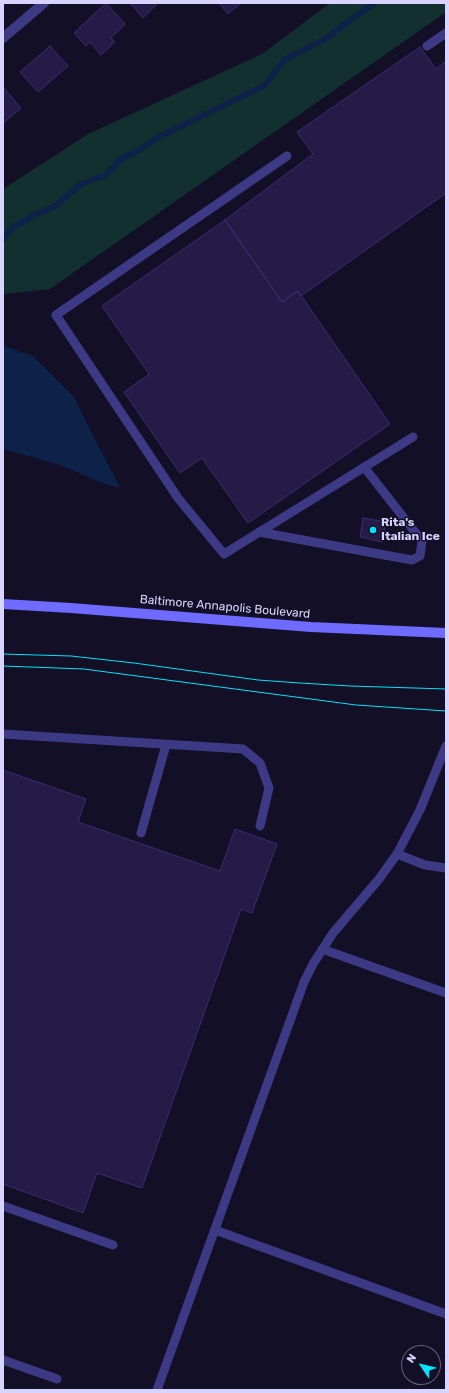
<!DOCTYPE html>
<html>
<head>
<meta charset="utf-8">
<style>
  body { margin:0 }
  #map { position:relative; width:449px; height:1393px; overflow:hidden; background:#130f26; font-family:Rubik,sans-serif }
  canvas { display:block }
  .frame { position:absolute; inset:0; border:4px solid #d9d4ff; pointer-events:none }
  .north { position:absolute; left:401px; top:1345px; width:40px; height:40px; box-sizing:border-box; background:#130f26; border:1px solid #625e7d; border-radius:50%; rotate:305deg; font-size:11px; font-weight:700; line-height:16px; text-align:center; color:#d9d4ff }
  .north::after { content:''; display:block; margin:auto; width:14px; height:18px; background:#00e5ff; clip-path:polygon(50% 0,100% 100%,50% 72%,0 100%) }
</style>
</head>
<body>
<div id="map">
<canvas width="449" height="1393"></canvas>
<div class="frame"></div>
<div class="north">N</div>
</div>
<script>
const ctx = document.querySelector('canvas').getContext('2d');
ctx.lineJoin = 'round';
function fill(path, color) { ctx.fillStyle = color; ctx.fill(path, 'evenodd'); }
const shape = rows => new Path2D(rows.map(r => 'M' + r).join(''));
function strokePath(path, color, width, dash) { ctx.strokeStyle = color; ctx.lineWidth = width; ctx.lineCap = dash ? 'butt' : 'round'; ctx.setLineDash(dash || []); ctx.stroke(path); }
function drawText(font, color, halo, rows, align = 'center') {
  ctx.font = font + ' Rubik,sans-serif'; ctx.lineWidth = 3; ctx.setLineDash([]); ctx.textBaseline = 'middle'; ctx.strokeStyle = halo; ctx.fillStyle = color; for (const [text, x, y, turn = 0] of rows) {
    ctx.save(); ctx.translate(x, y); ctx.rotate((+turn || 0) * Math.PI / 180); ctx.textAlign = isNaN(turn) ? turn : align; if (halo) ctx.strokeText(text, 0, 0); ctx.fillText(text, 0, 0); ctx.restore();
  }
}
fill(shape([
  [330,3,446,3,446,12,50,289,3,294,3,189,88,134,262,54]
]), '#12302f');
fill(shape([
  [4,346,33,356,74,397,120,488,102,483,60,465,3,449,3,347]
]), '#0c2248');
strokePath(shape([
  [3,239,13,227,37,214,57,205,79,185,106,175,121,159,139,150,157,138,265,85,275,72,284,60,323,40,374,3]
]), '#0c2248', 6);
const building = shape([
  [106,3,125,24,111,38,115,42,101,55,90,42,86,46,74,33,106,3],
  [130,3,154,3,156,5,143,18,130,3],
  [219,3,241,3,228,14,219,3],
  [50,46,68,66,38,92,20,72,50,46],
  [420,47,436,69,446,61,446,193,301,296,298,291,282,302,225,220,313,154,297,132,420,47],
  [3,87,21,108,3,123,3,87],
  [225,220,282,302,298,291,390,424,248,523,202,458,180,473,124,392,149,374,102,306,225,220],
  [363,518,386,522,382,542,360,537,363,518],
  [3,770,86,799,78,822,220,871,235,829,277,844,252,913,241,909,142,1188,97,1173,83,1213,3,1184,3,770]
]);
fill(building, '#241b47');
strokePath(building, '#3b2d73', 1);
strokePath(shape([
  [427,46,446,33],
  [287,156,56,315,178,498,224,554,413,437],
  [259,532,412,560,420,556,422,541,364,467],
  [3,734,243,749,260,763,269,788,260,826],
  [141,833,166,745],
  [397,854,425,865,446,868],
  [322,949,446,993],
  [3,1206,113,1245],
  [215,1230,446,1314],
  [3,1360,57,1379],
  [157,1390,304,982,313,964,333,933,379,879,397,854,420,810,446,746]
]), '#3d3a85', 9);
strokePath(shape([
  [3,38,44,3]
]), '#3d3a85', 10);
strokePath(shape([
  [3,604,71,608,311,627,446,633]
]), '#6f6bff', 10);
strokePath(shape([
  [3,654,71,656,134,663,258,680,300,683,350,686,446,689],
  [3,666,84,669,356,705,446,711]
]), '#00e5ff', 1);
for (const [x, y, r, color] of [
  [373,530,4,"#00e5ff"]
]) { const dot = new Path2D(); dot.arc(x, y, r, 0, 2 * Math.PI); ctx.fillStyle = color; ctx.fill(dot); strokePath(dot, '#130f26', 1.5); }
drawText('bold 12px', '#d9d4ff', '#130f26', [
  ["Rita's",381,523],
  ["Italian Ice",381,537]
], 'left');
drawText('12px', '#d9d4ff', '#130f26', [
  ["Baltimore Annapolis Boulevard",225,607,5]
]);
</script>
</body>
</html>
